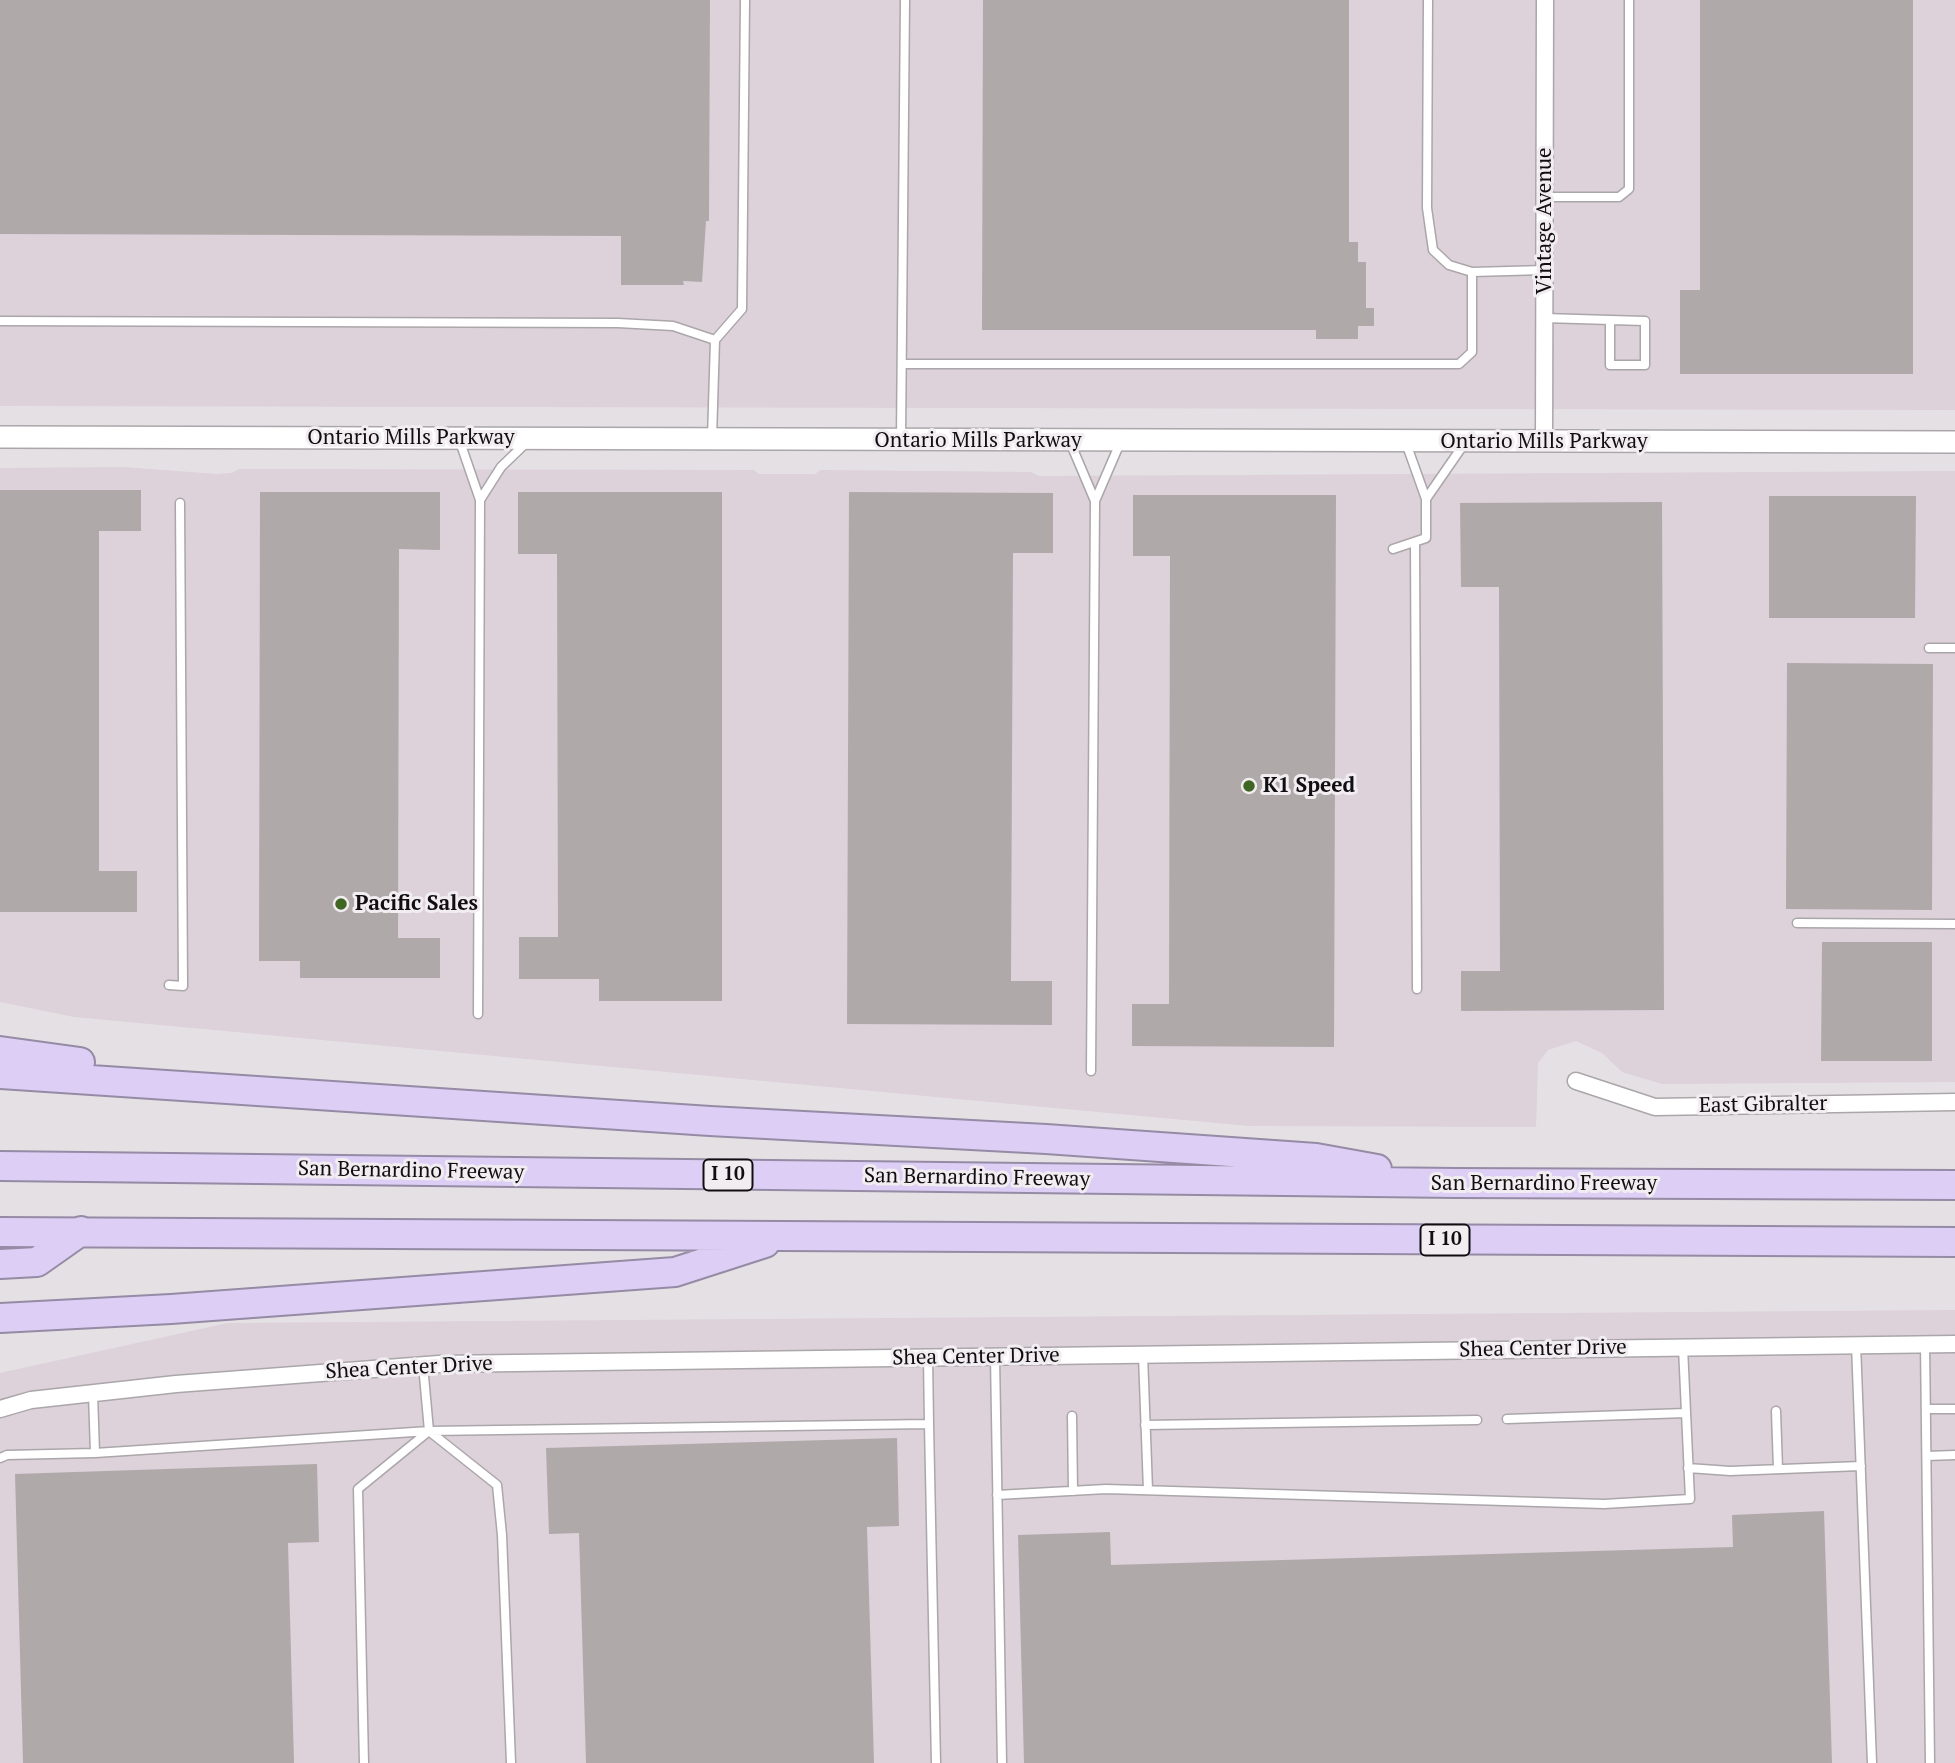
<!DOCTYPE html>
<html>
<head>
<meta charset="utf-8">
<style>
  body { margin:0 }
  canvas { display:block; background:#e5e0e4 }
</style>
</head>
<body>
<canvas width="1955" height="1763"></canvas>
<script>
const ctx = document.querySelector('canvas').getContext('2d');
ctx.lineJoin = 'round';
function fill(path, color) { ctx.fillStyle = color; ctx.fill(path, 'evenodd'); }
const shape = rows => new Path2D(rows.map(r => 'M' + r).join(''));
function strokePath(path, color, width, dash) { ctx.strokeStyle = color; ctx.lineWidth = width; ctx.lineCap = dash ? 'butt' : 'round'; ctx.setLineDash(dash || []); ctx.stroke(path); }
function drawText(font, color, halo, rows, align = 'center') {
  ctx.font = font + ' "PT Serif",serif'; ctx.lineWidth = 6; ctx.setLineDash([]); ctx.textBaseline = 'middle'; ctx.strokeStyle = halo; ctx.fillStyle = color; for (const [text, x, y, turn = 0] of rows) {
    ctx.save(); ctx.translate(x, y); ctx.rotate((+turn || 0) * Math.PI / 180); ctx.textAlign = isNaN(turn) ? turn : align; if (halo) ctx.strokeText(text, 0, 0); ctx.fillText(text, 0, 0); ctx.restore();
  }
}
fill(shape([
  [0,0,1955,0,1955,410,0,406],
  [123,467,217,474,232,473,239,469,754,470,759,474,815,474,821,470,1031,472,1039,476,1955,471,1955,1082,1662,1084,1622,1072,1602,1053,1576,1041,1548,1050,1538,1063,1536,1127,1249,1126,74,1017,0,1002,0,468],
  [1955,1310,1955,1763,0,1763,0,1373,228,1323]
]), '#ddd1da');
fill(shape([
  [0,0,710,0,709,221,706,221,702,282,683,281,684,285,621,285,621,236,0,234],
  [983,0,1349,0,1349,242,1358,242,1358,262,1366,262,1366,308,1374,308,1374,326,1358,326,1358,339,1316,339,1316,330,982,330],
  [1700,0,1913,0,1913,374,1680,374,1680,290,1700,290],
  [0,490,141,490,141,531,99,531,99,871,137,871,137,912,0,912],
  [260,492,440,492,440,550,399,549,398,938,440,938,440,978,300,978,300,961,259,961],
  [518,492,722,492,722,1001,599,1001,599,979,519,979,519,937,558,937,557,554,518,554],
  [849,492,1053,493,1053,553,1013,553,1011,981,1052,981,1052,1025,847,1024],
  [1133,495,1336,495,1334,1047,1132,1046,1132,1004,1169,1004,1170,556,1133,556],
  [1769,496,1916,496,1915,618,1769,618],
  [1662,502,1664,1010,1461,1011,1461,971,1500,971,1499,587,1461,587,1460,503],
  [1787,663,1933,664,1932,910,1786,909],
  [1822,942,1932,942,1932,1061,1821,1061],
  [897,1438,899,1526,867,1527,874,1763,586,1763,579,1533,549,1534,546,1448],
  [317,1464,319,1542,288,1543,294,1763,23,1763,15,1474],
  [1824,1511,1832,1763,1024,1763,1018,1535,1110,1532,1111,1565,1733,1547,1732,1515]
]), '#afa9aa');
const service = shape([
  [1428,0,1427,208,1433,250,1449,265,1472,272],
  [1545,197,1619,197,1629,189,1629,0],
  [1544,318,1610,320,1645,321,1645,365,1610,365,1610,320],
  [0,321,618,323,673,326,715,340],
  [902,364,1459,364,1472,352,1472,272,1545,270],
  [901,437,905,0],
  [712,438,715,340,742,309,745,0],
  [459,439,480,500,478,1014],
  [1070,442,1095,501],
  [1426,499,1464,444],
  [480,500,501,467,526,443],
  [1415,542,1417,989],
  [1393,549,1426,538,1426,499,1406,443],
  [1929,648,1955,648],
  [1797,923,1955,924],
  [169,985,183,986,180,503],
  [1091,1071,1095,501,1120,443],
  [1925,1343,1930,1763],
  [1856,1344,1872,1763],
  [1143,1355,1148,1490],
  [995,1357,1002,1763],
  [423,1365,429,1431,497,1485,502,1535,511,1763],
  [93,1394,95,1453],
  [1926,1409,1955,1409],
  [1776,1411,1778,1469],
  [1072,1416,1073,1491],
  [1507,1419,1686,1413],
  [929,1424,936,1763],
  [1145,1425,1477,1420],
  [1927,1456,1955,1455],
  [0,1458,7,1455,95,1453,429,1431,929,1424,928,1358],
  [1688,1468,1730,1471,1861,1466],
  [997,1495,1106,1489,1604,1504,1690,1499,1683,1347],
  [364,1763,358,1489,429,1431]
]);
const minor = shape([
  [1544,442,1545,0],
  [1576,1081,1655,1107,1955,1102],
  [0,1409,31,1400,176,1384,439,1364,1955,1344]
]);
const secondary = shape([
  [0,437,1955,442]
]);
const motorway = shape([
  [0,1051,80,1062],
  [0,1074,710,1121,1046,1139,1316,1158,1377,1169],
  [0,1166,1456,1183,1955,1185],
  [0,1232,1955,1242],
  [0,1264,37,1262,81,1231],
  [0,1318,171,1309,675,1272,765,1243]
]);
strokePath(service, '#aaa6a9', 11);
strokePath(minor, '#aaa6a9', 19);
strokePath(secondary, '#aaa6a9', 24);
strokePath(motorway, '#958ba5', 32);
strokePath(service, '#fff', 8);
strokePath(minor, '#fff', 16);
strokePath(secondary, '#fff', 21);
strokePath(motorway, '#dccef5', 28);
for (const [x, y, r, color] of [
  [1249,786,7,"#3f6723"],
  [341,904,7,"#3f6723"]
]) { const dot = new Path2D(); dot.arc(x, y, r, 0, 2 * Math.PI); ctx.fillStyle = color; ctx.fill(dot); strokePath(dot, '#f2edf1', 2.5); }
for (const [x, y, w] of [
  [728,1175,49],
  [1445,1240,49]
]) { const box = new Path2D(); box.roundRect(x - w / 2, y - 15.5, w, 31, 5); ctx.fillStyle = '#f2edf1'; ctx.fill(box); strokePath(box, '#100e10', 2); }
drawText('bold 19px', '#100e10', null, [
  ["I 10",728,1175],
  ["I 10",1445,1240]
]);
drawText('21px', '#100e10', '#f2edf1', [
  ["Vintage Avenue",1545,221,-90],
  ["Ontario Mills Parkway",411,438],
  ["Ontario Mills Parkway",978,441],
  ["Ontario Mills Parkway",1544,442],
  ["East Gibralter",1763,1105,-1],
  ["San Bernardino Freeway",411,1171,1],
  ["San Bernardino Freeway",977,1178,1],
  ["San Bernardino Freeway",1544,1184],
  ["Shea Center Drive",1543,1349,-1],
  ["Shea Center Drive",976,1357,-1],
  ["Shea Center Drive",409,1368,-3]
]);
drawText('bold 21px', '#100e10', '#f2edf1', [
  ["K1 Speed",1263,786],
  ["Pacific Sales",355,904]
], 'left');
</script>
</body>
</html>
